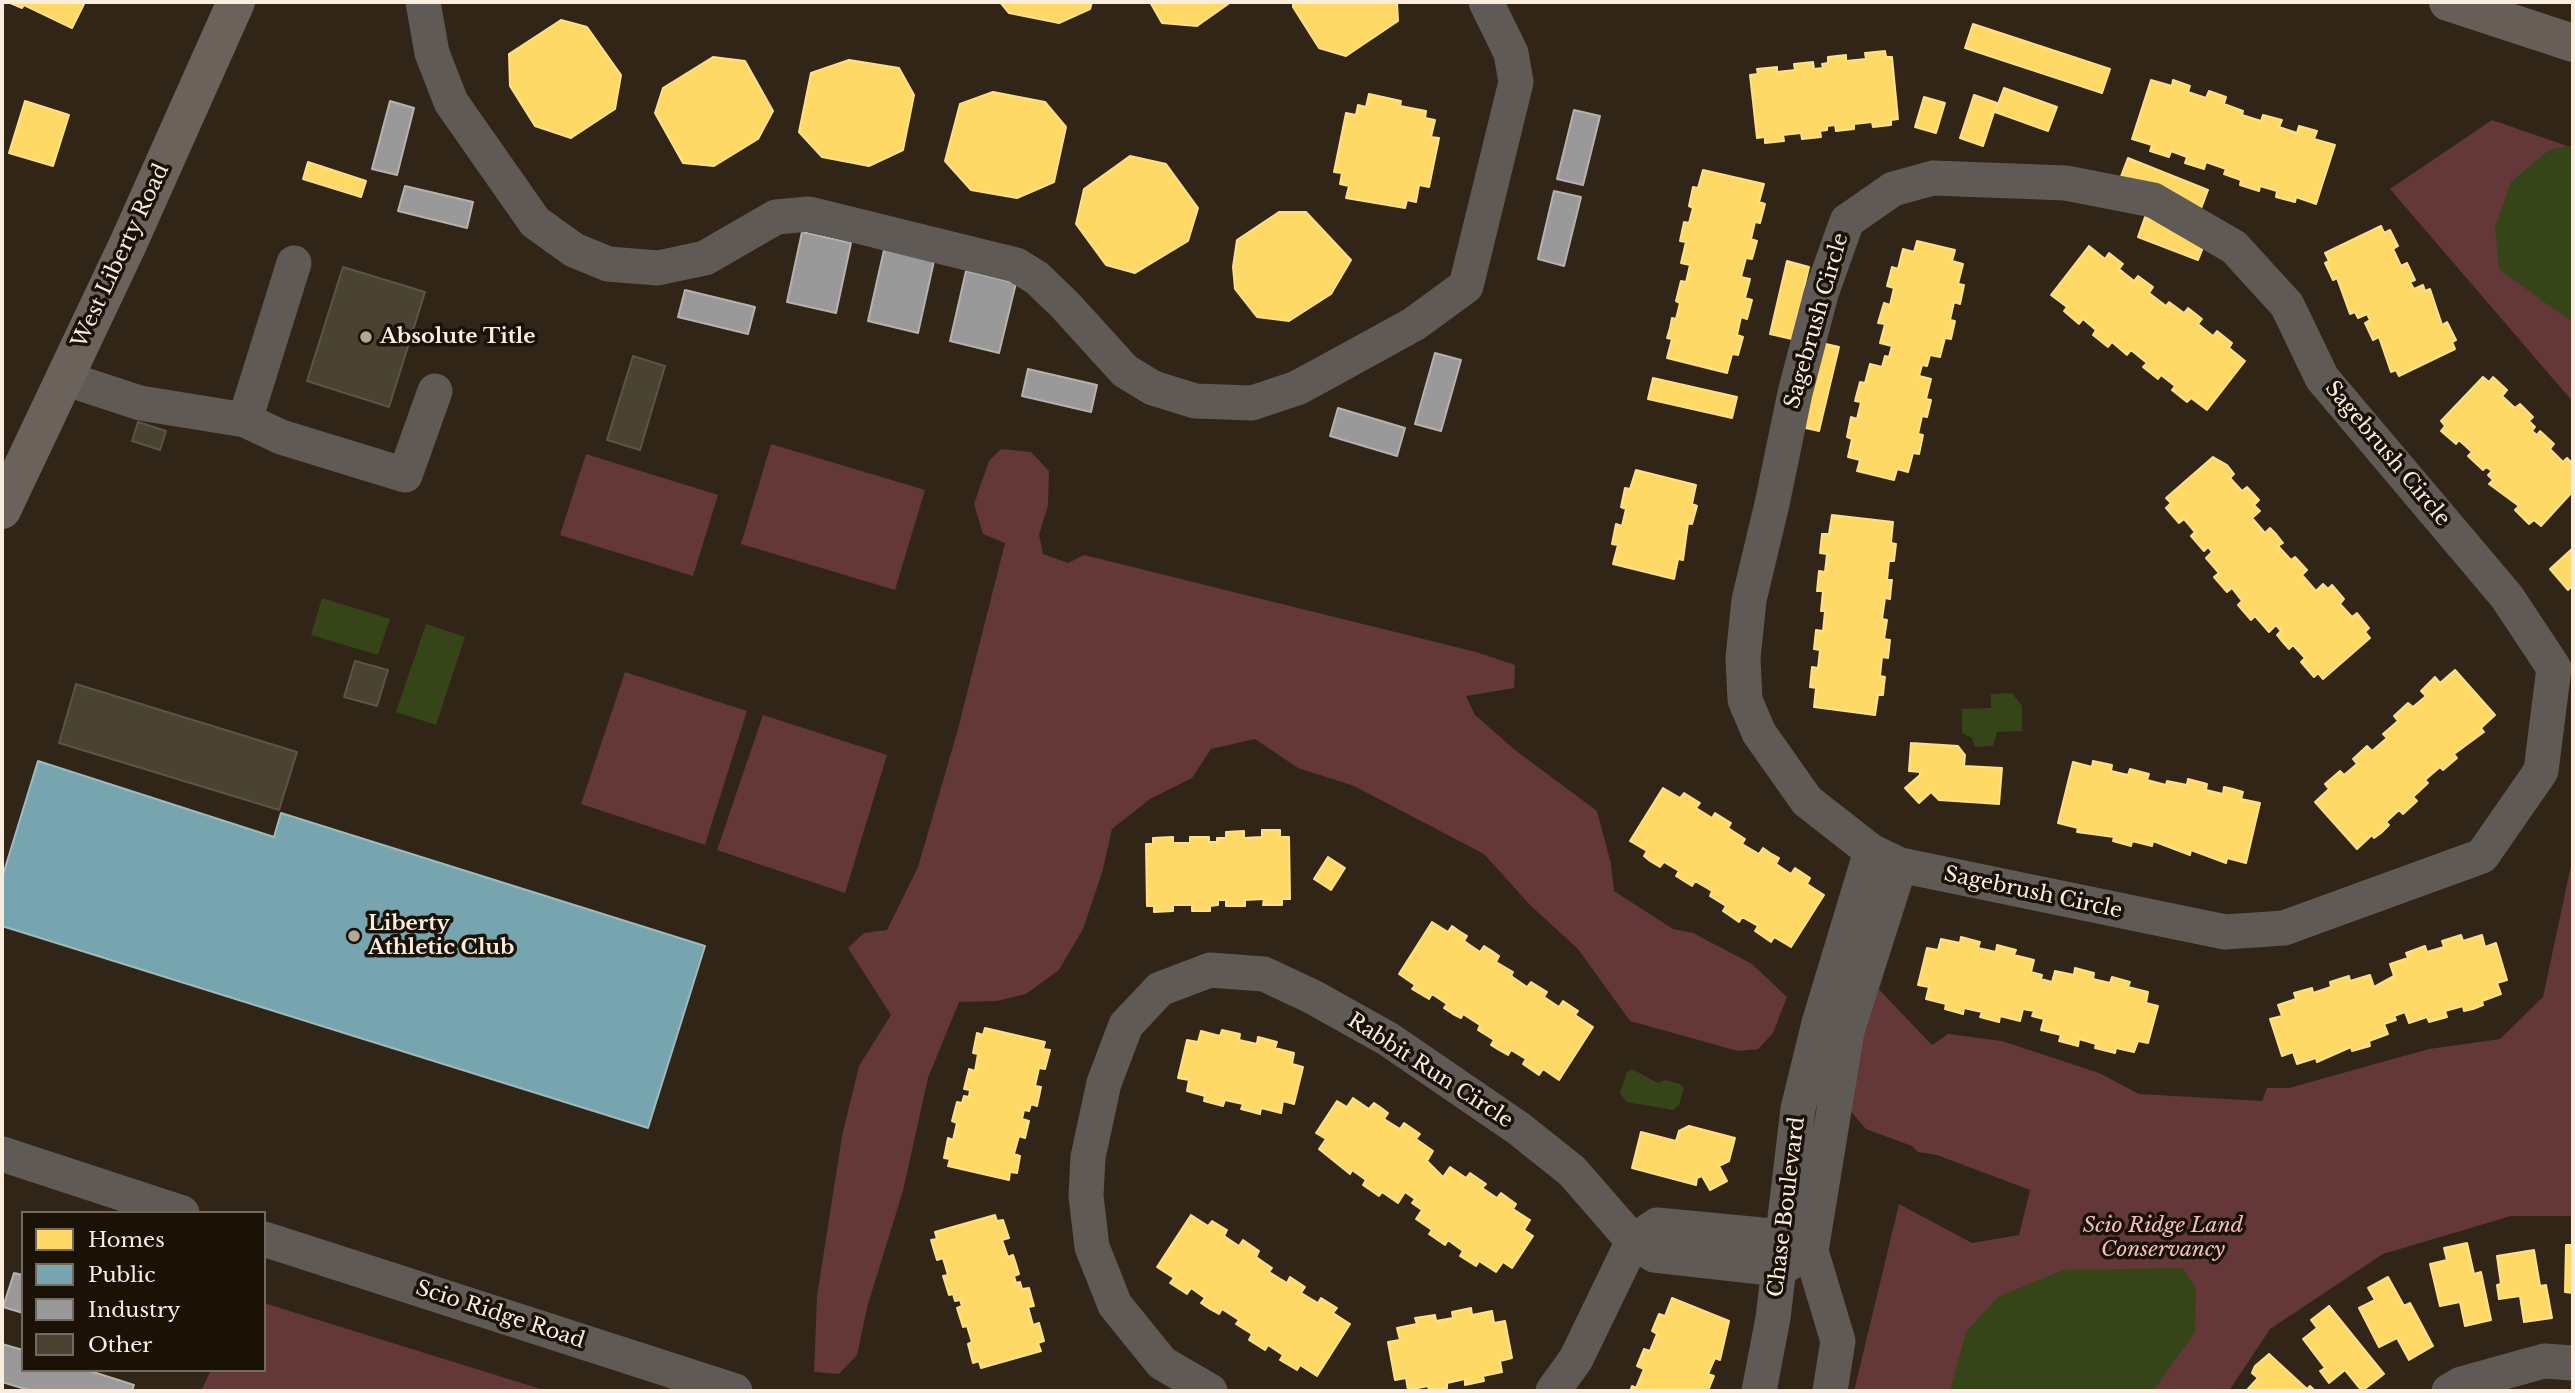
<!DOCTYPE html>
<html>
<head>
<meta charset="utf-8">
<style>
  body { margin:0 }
  #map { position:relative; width:2575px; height:1393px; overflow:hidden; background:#302516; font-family:"Libre Baskerville",serif }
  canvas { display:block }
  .frame { position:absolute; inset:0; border:4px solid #faedde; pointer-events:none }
  .legend { position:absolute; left:21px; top:1211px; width:245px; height:161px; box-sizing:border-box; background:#1a1107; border:2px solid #74695d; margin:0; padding:9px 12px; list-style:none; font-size:21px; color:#faedde }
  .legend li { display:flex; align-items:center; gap:14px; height:35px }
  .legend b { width:35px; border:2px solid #74695d }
</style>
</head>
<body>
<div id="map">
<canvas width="2575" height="1393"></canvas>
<div class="frame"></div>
<ul class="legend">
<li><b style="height:19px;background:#ffd966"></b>Homes</li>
<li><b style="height:19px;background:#76a5af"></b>Public</li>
<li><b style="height:19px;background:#999"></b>Industry</li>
<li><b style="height:19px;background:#4b4332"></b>Other</li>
</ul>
</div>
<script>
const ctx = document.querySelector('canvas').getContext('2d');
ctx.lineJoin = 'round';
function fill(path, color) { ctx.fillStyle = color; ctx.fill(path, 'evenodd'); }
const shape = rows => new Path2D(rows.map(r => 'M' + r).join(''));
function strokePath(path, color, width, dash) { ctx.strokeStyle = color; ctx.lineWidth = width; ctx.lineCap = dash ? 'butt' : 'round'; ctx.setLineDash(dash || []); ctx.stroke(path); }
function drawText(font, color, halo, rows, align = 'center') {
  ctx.font = font + ' "Libre Baskerville",serif'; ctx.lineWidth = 7; ctx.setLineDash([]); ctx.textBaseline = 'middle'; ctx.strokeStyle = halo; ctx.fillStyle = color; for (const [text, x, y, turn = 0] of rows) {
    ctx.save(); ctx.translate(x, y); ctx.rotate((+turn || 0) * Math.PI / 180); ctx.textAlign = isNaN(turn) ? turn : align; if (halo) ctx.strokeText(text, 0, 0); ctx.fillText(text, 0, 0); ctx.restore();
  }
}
fill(shape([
  [2492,120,2573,148,2573,402,2390,189],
  [771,444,925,490,895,590,741,544],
  [1001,449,1031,452,1049,471,1048,505,1039,535,1043,554,1068,563,1084,555,1476,652,1515,665,1514,688,1466,696,1475,715,1515,750,1597,811,1611,864,1614,891,1673,929,1693,933,1752,964,1787,997,1773,1033,1758,1049,1738,1051,1630,1021,1578,949,1530,905,1484,854,1354,786,1298,768,1255,739,1211,749,1192,778,1150,799,1112,829,1102,873,1083,929,1059,970,1026,994,997,1001,959,1002,928,1078,903,1191,868,1304,857,1355,839,1374,814,1372,817,1296,842,1136,859,1066,891,1015,848,948,864,933,887,930,918,867,958,729,1005,543,983,534,974,504,989,461],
  [586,454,718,495,693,576,560,535],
  [625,672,747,711,705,845,581,804],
  [763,715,887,755,845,893,717,850],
  [2573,856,2573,1216,2511,1216,2383,1254,2270,1329,2229,1391,1854,1391,1899,1204,1972,1243,2019,1235,2030,1190,1937,1155,1918,1152,1912,1146,1866,1129,1808,1062,1849,958,1932,1045,1948,1034,2002,1041,2099,1073,2139,1094,2262,1101,2267,1088,2289,1088,2429,1049,2500,1039,2543,997],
  [264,1303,547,1391,201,1391,211,1370,264,1370]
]), '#643739');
fill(shape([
  [2573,145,2573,323,2499,269,2495,227,2511,182,2549,150],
  [322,598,390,619,378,655,311,635],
  [426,624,465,637,436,725,396,712],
  [2012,693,2022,706,2022,731,1997,732,1993,746,1975,747,1972,738,1962,733,1962,709,1991,708,1991,694],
  [1632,1069,1658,1083,1665,1080,1680,1084,1684,1088,1679,1105,1673,1110,1626,1102,1620,1093,1627,1072],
  [2182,1268,2196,1288,2195,1332,2153,1391,1950,1391,1966,1332,1998,1297,2063,1270]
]), '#364517');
const homes = shape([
  [8,2,85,2,72,28,24,5,22,8,8,2],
  [1000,2,1092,2,1090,9,1059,23,1009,13,1000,2],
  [1150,2,1231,2,1197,26,1162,23,1150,2],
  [1293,2,1397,2,1398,21,1346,56,1319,48,1293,7,1293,2],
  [561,20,587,27,621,75,615,109,571,138,535,126,510,86,509,54,561,20],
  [1973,24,2110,69,2102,93,1965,48,1973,24],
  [1885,51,1886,57,1892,57,1898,119,1891,120,1891,125,1873,127,1872,122,1854,124,1854,129,1836,131,1835,125,1827,126,1827,130,1820,131,1821,137,1802,139,1801,133,1783,135,1784,141,1765,143,1765,137,1757,138,1750,75,1758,74,1757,69,1777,67,1777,72,1795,70,1794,64,1813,62,1814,69,1823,68,1822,64,1828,63,1828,57,1846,55,1846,61,1866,59,1865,53,1885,51],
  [713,57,745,61,773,111,758,139,714,166,683,163,655,113,663,88,713,57],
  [849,60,899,68,914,95,903,150,869,166,822,157,799,132,811,73,849,60],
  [2151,80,2172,86,2173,80,2190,86,2188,92,2206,98,2209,91,2226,97,2224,104,2243,111,2242,115,2261,121,2263,115,2282,120,2279,127,2297,133,2299,126,2317,131,2314,139,2335,145,2316,204,2296,197,2295,202,2276,197,2277,191,2260,186,2259,191,2240,185,2241,180,2224,174,2226,169,2206,162,2204,169,2185,163,2187,157,2171,151,2169,157,2150,151,2152,145,2132,139,2151,80],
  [2004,88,2057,107,2048,131,1995,112,2004,88],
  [993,92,1045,102,1066,127,1054,182,1017,198,971,190,945,161,960,104,993,92],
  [1369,94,1401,101,1400,106,1426,111,1425,118,1435,120,1431,137,1439,138,1429,187,1419,185,1416,202,1407,200,1405,208,1346,198,1349,186,1340,184,1342,173,1334,172,1346,113,1356,115,1358,105,1366,107,1369,94],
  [1974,95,1997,103,1983,146,1960,138,1974,95],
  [1924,97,1945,103,1936,133,1915,127,1924,97],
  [25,101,69,115,53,166,9,153,25,101],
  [1130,156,1166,164,1198,208,1188,241,1135,273,1106,265,1076,224,1084,189,1130,156],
  [2128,158,2208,190,2200,211,2120,179,2128,158],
  [308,162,366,181,361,197,303,179,308,162],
  [1703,170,1764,184,1759,202,1765,204,1760,223,1755,222,1751,239,1757,241,1752,259,1746,258,1741,277,1750,279,1745,298,1752,300,1747,319,1741,317,1737,335,1743,337,1738,355,1732,354,1727,373,1667,358,1672,339,1667,338,1670,328,1672,318,1676,319,1680,303,1676,301,1681,281,1686,282,1690,265,1681,263,1686,242,1680,241,1684,222,1689,223,1693,208,1689,206,1693,187,1698,188,1703,170],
  [1279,212,1306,212,1351,260,1331,294,1289,321,1257,317,1235,289,1233,267,1237,240,1279,212],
  [2145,217,2206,240,2198,260,2138,237,2145,217],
  [2381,226,2384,233,2390,230,2398,246,2393,249,2401,266,2407,263,2415,280,2410,282,2414,289,2423,285,2425,291,2430,289,2442,325,2447,322,2456,340,2452,342,2455,349,2399,376,2396,370,2391,372,2379,337,2373,340,2365,323,2370,320,2367,314,2358,318,2355,312,2350,314,2337,278,2333,280,2325,263,2329,261,2325,253,2381,226],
  [1917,241,1955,250,1952,261,1963,264,1958,284,1964,285,1960,304,1954,302,1950,320,1955,321,1951,339,1945,338,1940,357,1930,355,1927,366,1922,365,1919,376,1931,379,1926,399,1931,400,1927,417,1922,416,1918,434,1923,435,1919,454,1913,453,1908,472,1897,469,1894,480,1857,471,1860,460,1848,457,1852,439,1847,437,1851,417,1857,419,1861,402,1855,401,1860,382,1865,383,1870,364,1882,367,1885,356,1889,357,1892,346,1880,343,1885,324,1878,323,1884,303,1890,305,1894,288,1887,286,1892,267,1898,269,1903,249,1914,252,1917,241],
  [2089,246,2105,259,2109,253,2123,264,2119,269,2134,281,2138,276,2153,287,2149,293,2166,306,2169,302,2184,313,2188,308,2202,319,2198,324,2213,336,2217,331,2232,343,2229,348,2245,361,2207,410,2191,398,2187,402,2172,390,2175,386,2161,375,2158,379,2143,367,2147,363,2131,350,2127,355,2112,342,2108,347,2093,335,2096,330,2083,319,2079,324,2064,311,2067,307,2051,295,2089,246],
  [1787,261,1809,267,1792,339,1770,334,1787,261],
  [1817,342,1839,347,1819,431,1797,426,1817,342],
  [2483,377,2489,382,2493,377,2507,390,2502,396,2515,408,2520,404,2533,417,2529,421,2535,427,2532,431,2537,435,2540,431,2554,444,2550,449,2563,462,2567,458,2573,464,2573,491,2541,526,2534,520,2529,524,2515,510,2519,506,2489,484,2493,480,2488,475,2492,471,2486,467,2483,470,2468,456,2472,452,2459,440,2456,444,2441,431,2445,426,2441,421,2483,377],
  [1653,378,1737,397,1732,418,1648,399,1653,378],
  [2213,457,2227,465,2234,474,2230,478,2242,491,2247,487,2259,500,2254,505,2260,511,2252,518,2265,533,2270,528,2276,534,2283,543,2278,546,2291,560,2295,557,2307,570,2302,575,2316,591,2323,584,2328,589,2332,585,2344,599,2340,604,2352,617,2357,613,2369,628,2365,632,2370,638,2323,679,2318,673,2314,677,2301,662,2305,658,2293,645,2289,649,2281,640,2277,635,2281,631,2276,625,2269,632,2255,616,2251,620,2238,605,2242,601,2232,588,2227,592,2214,577,2219,573,2206,558,2212,552,2208,547,2204,551,2191,536,2195,532,2184,519,2179,523,2166,508,2171,503,2166,498,2213,457],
  [1636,470,1696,485,1692,504,1697,506,1692,524,1688,523,1683,560,1678,559,1674,579,1613,564,1618,545,1612,544,1616,524,1622,526,1626,509,1621,507,1625,488,1630,489,1636,470],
  [1832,515,1893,522,1891,543,1896,544,1894,561,1889,561,1887,580,1892,580,1891,588,1890,599,1885,598,1882,619,1887,620,1884,639,1890,640,1888,658,1882,657,1880,676,1885,677,1884,685,1883,695,1878,695,1875,715,1814,707,1816,688,1810,687,1812,667,1818,668,1820,650,1814,649,1816,630,1823,631,1825,611,1821,611,1823,591,1817,591,1819,571,1825,572,1827,554,1820,553,1822,534,1829,534,1832,515],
  [2573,548,2573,585,2568,590,2550,569,2573,548],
  [2455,670,2495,715,2481,728,2484,732,2454,754,2457,758,2443,770,2440,767,2425,780,2428,783,2413,797,2417,801,2403,814,2399,810,2386,822,2389,825,2381,833,2374,838,2372,835,2357,849,2315,802,2329,789,2325,784,2340,771,2344,775,2357,764,2353,759,2367,746,2372,751,2387,738,2383,734,2398,721,2394,716,2408,703,2413,707,2426,696,2421,691,2435,677,2440,683,2455,670],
  [1911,743,1958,746,1965,755,1964,766,2002,768,1999,804,1939,800,1931,792,1919,803,1905,788,1920,775,1920,772,1909,771,1911,743],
  [2093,761,2112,765,2111,771,2128,775,2130,769,2149,774,2147,780,2166,785,2167,781,2187,785,2188,779,2207,784,2206,790,2223,794,2224,787,2233,789,2243,792,2241,799,2260,803,2246,863,2227,858,2226,863,2191,850,2190,855,2153,841,2152,846,2132,841,2131,846,2113,841,2114,837,2077,832,2078,828,2058,823,2073,762,2092,767,2093,761],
  [1663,788,1680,798,1684,793,1700,803,1696,808,1712,818,1715,813,1731,823,1728,828,1745,839,1742,844,1759,854,1763,848,1770,853,1779,858,1776,864,1791,874,1795,868,1810,878,1807,884,1824,895,1791,947,1774,937,1771,942,1755,931,1758,926,1742,917,1739,922,1723,911,1726,906,1710,896,1712,891,1695,881,1692,886,1676,876,1679,871,1664,862,1660,867,1650,861,1644,856,1647,851,1630,841,1663,788],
  [1262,830,1280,830,1280,837,1289,837,1290,899,1282,899,1282,905,1263,905,1264,899,1245,900,1245,906,1226,906,1226,900,1218,900,1218,905,1210,906,1210,911,1192,911,1192,905,1173,905,1173,911,1154,912,1154,906,1147,906,1146,844,1153,844,1153,838,1173,837,1173,843,1190,843,1190,837,1209,837,1209,842,1217,842,1217,838,1226,838,1226,832,1244,831,1244,838,1262,837,1262,830],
  [1328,857,1345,868,1331,890,1314,879,1328,857],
  [1432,922,1448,932,1452,926,1459,931,1467,936,1464,941,1480,952,1484,946,1492,951,1499,956,1496,962,1513,972,1511,976,1527,987,1531,982,1547,992,1544,997,1559,1007,1563,1001,1578,1011,1575,1015,1593,1027,1559,1080,1543,1069,1539,1075,1523,1064,1526,1059,1511,1050,1508,1055,1499,1050,1491,1045,1494,1040,1478,1030,1480,1025,1463,1014,1461,1018,1453,1014,1444,1008,1447,1004,1432,994,1429,999,1412,989,1415,985,1399,974,1432,922],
  [2461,935,2463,941,2482,935,2485,947,2496,943,2507,980,2497,983,2501,994,2482,1001,2483,1005,2473,1009,2464,1011,2463,1006,2445,1011,2447,1017,2429,1022,2427,1017,2409,1023,2405,1012,2394,1016,2396,1020,2384,1024,2388,1034,2369,1041,2370,1046,2352,1051,2351,1047,2317,1062,2316,1058,2297,1064,2293,1052,2282,1056,2270,1019,2282,1016,2278,1005,2296,999,2294,993,2312,988,2313,993,2331,987,2330,982,2349,976,2350,981,2370,975,2374,987,2394,976,2390,964,2408,958,2406,953,2425,946,2427,952,2444,947,2442,941,2461,935],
  [1961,937,1980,942,1978,948,1996,952,1997,945,2016,950,2014,955,2034,960,2031,972,2042,975,2041,979,2052,982,2055,971,2074,975,2075,968,2094,973,2093,979,2110,983,2112,977,2130,982,2128,987,2148,992,2146,1003,2158,1006,2148,1043,2138,1041,2134,1052,2116,1048,2115,1053,2095,1048,2096,1044,2079,1039,2078,1046,2059,1041,2061,1035,2041,1030,2044,1019,2032,1016,2034,1011,2023,1009,2020,1021,2000,1016,1999,1022,1980,1017,1982,1012,1964,1008,1963,1014,1945,1009,1946,1004,1926,999,1929,987,1918,985,1927,948,1938,950,1941,939,1960,943,1961,937],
  [985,1028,1045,1042,1043,1049,1050,1050,1045,1069,1039,1068,1035,1086,1041,1087,1037,1106,1031,1104,1029,1111,1024,1110,1022,1119,1029,1121,1025,1138,1019,1136,1014,1154,1020,1156,1017,1173,1010,1172,1009,1180,948,1166,950,1159,944,1158,948,1138,953,1140,957,1123,952,1121,957,1102,962,1103,964,1096,969,1097,970,1090,964,1089,969,1069,975,1071,978,1054,973,1053,977,1033,983,1035,985,1028],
  [1222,1030,1240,1034,1239,1040,1257,1044,1258,1037,1277,1042,1275,1048,1294,1053,1292,1064,1303,1067,1294,1104,1283,1101,1281,1113,1261,1108,1260,1114,1241,1109,1243,1104,1225,1100,1223,1106,1204,1101,1205,1096,1187,1091,1189,1080,1178,1078,1187,1040,1198,1042,1201,1031,1220,1036,1222,1030],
  [1353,1098,1369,1109,1374,1103,1380,1107,1388,1113,1384,1119,1400,1129,1404,1123,1420,1134,1416,1139,1433,1151,1427,1161,1443,1177,1450,1167,1466,1178,1470,1173,1486,1184,1482,1188,1497,1198,1501,1193,1516,1204,1513,1209,1530,1220,1524,1230,1533,1236,1512,1268,1503,1262,1496,1272,1479,1261,1476,1266,1460,1256,1463,1251,1448,1240,1445,1245,1429,1234,1432,1230,1416,1219,1422,1210,1412,1203,1415,1199,1405,1192,1398,1203,1382,1192,1379,1196,1363,1185,1366,1180,1352,1170,1350,1174,1319,1149,1326,1139,1316,1133,1337,1101,1347,1107,1353,1098],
  [1689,1126,1735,1138,1729,1161,1719,1166,1727,1181,1710,1190,1702,1176,1697,1178,1696,1185,1632,1168,1641,1132,1676,1141,1679,1131,1689,1126],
  [995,1215,997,1221,1003,1220,1009,1238,1002,1240,1008,1257,1013,1255,1016,1264,1019,1274,1014,1276,1016,1283,1020,1282,1022,1289,1029,1288,1034,1306,1028,1307,1033,1325,1039,1323,1044,1341,1038,1343,1041,1351,981,1368,979,1361,973,1363,968,1344,972,1342,967,1326,963,1327,957,1308,962,1306,960,1300,955,1301,953,1294,949,1295,943,1276,948,1275,943,1258,937,1260,931,1240,937,1239,935,1232,995,1215],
  [1191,1215,1208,1226,1212,1221,1227,1230,1224,1236,1239,1246,1243,1240,1259,1251,1256,1257,1272,1268,1269,1272,1287,1283,1290,1277,1305,1287,1301,1293,1318,1303,1321,1298,1337,1308,1333,1313,1350,1324,1317,1376,1300,1365,1297,1370,1280,1360,1283,1355,1268,1345,1265,1350,1249,1340,1252,1334,1236,1324,1239,1320,1222,1309,1219,1314,1210,1309,1201,1303,1205,1298,1191,1288,1187,1294,1170,1283,1174,1278,1157,1267,1191,1215],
  [2467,1243,2474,1274,2481,1272,2491,1320,2465,1326,2460,1302,2440,1306,2430,1264,2447,1260,2444,1248,2467,1243],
  [2566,1245,2573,1245,2573,1293,2565,1292,2566,1245],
  [2534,1250,2540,1286,2546,1285,2552,1318,2524,1322,2520,1296,2499,1299,2497,1285,2501,1284,2497,1256,2534,1250],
  [2388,1277,2404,1306,2410,1303,2433,1346,2409,1360,2397,1338,2379,1347,2359,1308,2375,1300,2368,1288,2388,1277],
  [1672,1298,1729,1321,1720,1360,1715,1358,1708,1374,1714,1376,1708,1391,1630,1391,1632,1386,1636,1388,1644,1369,1637,1366,1644,1349,1650,1351,1657,1334,1652,1331,1659,1314,1665,1316,1672,1298],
  [2329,1306,2384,1374,2362,1391,2345,1370,2329,1383,2320,1371,2325,1368,2303,1339,2317,1328,2311,1320,2329,1306],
  [1471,1308,1472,1315,1492,1311,1494,1323,1505,1321,1512,1358,1500,1361,1502,1372,1483,1376,1484,1381,1465,1385,1465,1379,1447,1383,1447,1388,1429,1391,1428,1386,1408,1390,1406,1378,1395,1380,1388,1342,1400,1340,1397,1328,1417,1324,1415,1318,1435,1315,1436,1321,1453,1318,1452,1312,1471,1308],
  [2269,1354,2307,1389,2310,1386,2315,1391,2246,1391,2258,1378,2252,1373,2255,1366,2269,1354]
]);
fill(homes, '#ffd966');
strokePath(homes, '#fedf8a', 2);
const public = shape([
  [38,761,274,837,281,813,705,946,648,1128,2,926,2,878,38,761]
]);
fill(public, '#76a5af');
strokePath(public, '#9ebbbd', 2);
const industry = shape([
  [390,101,414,108,397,175,372,169,390,101],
  [1574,110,1600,116,1583,185,1557,179,1574,110],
  [405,186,473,202,467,228,398,211,405,186],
  [1554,191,1581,197,1564,266,1538,259,1554,191],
  [802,232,851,243,836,313,787,302,802,232],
  [884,250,934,261,918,333,868,321,884,250],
  [966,271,1016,283,999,353,950,341,966,271],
  [685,290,755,307,748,334,678,317,685,290],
  [1435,353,1461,360,1441,431,1415,424,1435,353],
  [1028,369,1097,385,1091,412,1022,396,1028,369],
  [1338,408,1405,428,1397,456,1330,436,1338,408],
  [14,1273,23,1275,23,1313,3,1307,14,1273],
  [2,1344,23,1350,23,1370,87,1370,134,1385,132,1391,32,1391,2,1382,2,1344]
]);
fill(industry, '#999');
strokePath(industry, '#b6b2ae', 2);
const building = shape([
  [343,267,425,292,389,407,307,381,343,267],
  [633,356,665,366,640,450,607,440,633,356],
  [138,422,166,431,160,450,132,441,138,422],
  [355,661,388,670,377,706,344,697,355,661],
  [76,684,297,752,279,810,59,743,76,684]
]);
fill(building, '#4b4332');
strokePath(building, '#5b5548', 2);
strokePath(shape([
  [423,2,432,53,451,102,535,222,574,250,608,264,658,268,705,258,776,217,809,214,1016,265,1037,278,1065,305,1125,371,1153,388,1195,401,1252,403,1297,388,1323,374,1414,324,1466,286,1516,82,1511,53,1486,2],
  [1933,178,2066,183,2153,200,2234,247,2287,305,2322,378,2507,597,2554,668,2541,771,2482,856,2284,928,2225,932,1900,865,1871,851,1807,801,1759,733,1745,700,1743,658,1749,600,1772,504,1795,393,1821,294,1847,221,1893,189,1933,178],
  [64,378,140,403,245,420,281,437,405,475,435,391],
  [245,420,294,263],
  [2,1154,182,1213],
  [1657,1225,1783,1237,1811,1251,1779,1269,1654,1255,1633,1241,1657,1225],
  [264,1239,735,1391],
  [1210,1391,1162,1363,1115,1305,1092,1247,1086,1196,1088,1157,1104,1083,1126,1025,1160,989,1210,970,1264,974,1313,997,1388,1039,1518,1128,1572,1171,1633,1241,1576,1359,1553,1391],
  [1759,1391,1773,1318,1798,1109,1819,1023,1871,851],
  [1830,1391,1838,1341,1811,1251,1847,1031,1900,865],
  [2449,1391,2461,1384,2544,1361,2573,1363]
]), '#605a56', 35);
strokePath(shape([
  [2,510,128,244,236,2]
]), '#6b625c', 38);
strokePath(shape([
  [2448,2,2573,43]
]), '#675e57', 38);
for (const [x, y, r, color] of [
  [366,337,7,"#b3a798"],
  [354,936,7,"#b3a798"]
]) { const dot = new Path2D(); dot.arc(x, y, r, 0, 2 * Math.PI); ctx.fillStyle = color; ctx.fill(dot); strokePath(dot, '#1a1107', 2.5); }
drawText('21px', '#faedde', '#1a1107', [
  ["West Liberty Road",121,256,-65],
  ["Sagebrush Circle",1817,321,-74],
  ["Sagebrush Circle",2387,454,50],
  ["Sagebrush Circle",2033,893,12],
  ["Rabbit Run Circle",1430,1071,33],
  ["Chase Boulevard",1787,1207,-83],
  ["Scio Ridge Road",500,1315,18]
]);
drawText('bold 21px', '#faedde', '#1a1107', [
  ["Absolute Title",380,337],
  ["Liberty",368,924],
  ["Athletic Club",368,948]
], 'left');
drawText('italic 21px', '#f4bec1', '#1a1107', [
  ["Scio Ridge Land",2163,1226],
  ["Conservancy",2163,1250]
]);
</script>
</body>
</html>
